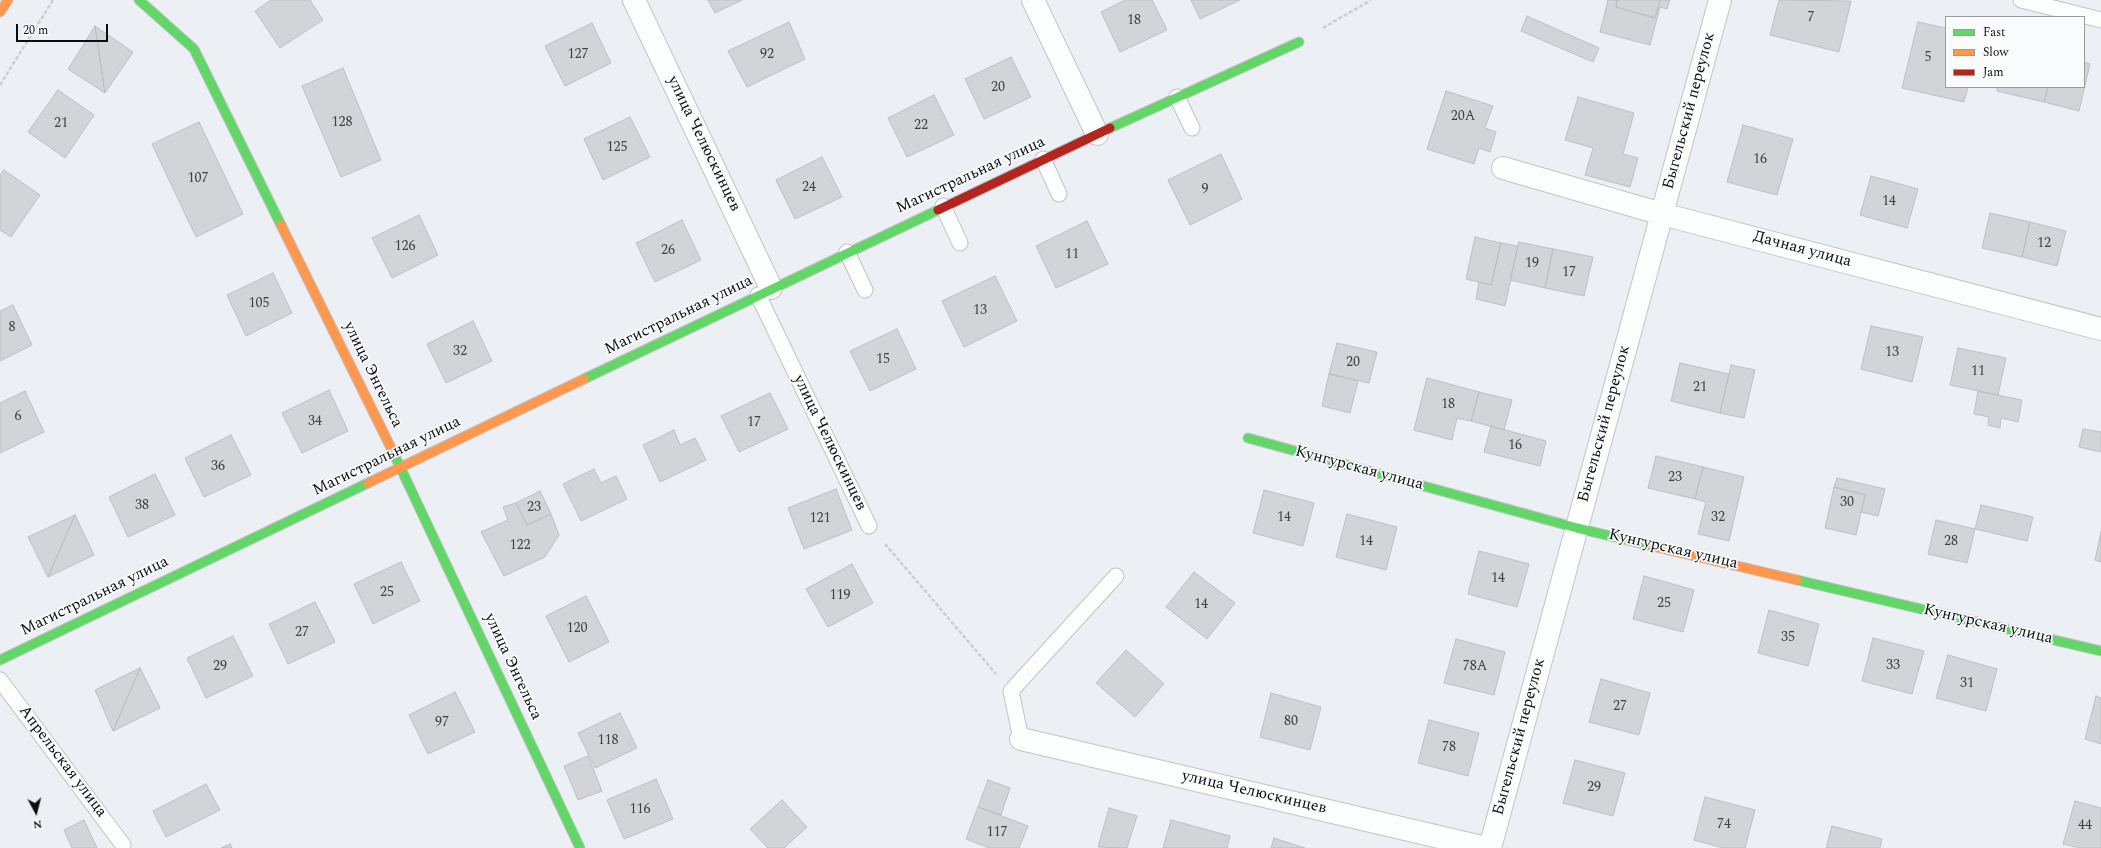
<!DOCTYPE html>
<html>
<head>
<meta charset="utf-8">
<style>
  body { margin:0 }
  #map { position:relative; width:2101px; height:848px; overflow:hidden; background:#eceff4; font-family:Spectral,serif }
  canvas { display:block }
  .legend { position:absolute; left:1945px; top:16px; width:140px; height:72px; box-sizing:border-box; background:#fafbfd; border:1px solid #9a9c9e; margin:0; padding:5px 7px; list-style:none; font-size:12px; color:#0b0d10 }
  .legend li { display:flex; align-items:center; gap:8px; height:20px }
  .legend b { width:20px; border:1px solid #9a9c9e }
  .north { position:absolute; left:16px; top:792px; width:40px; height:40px; -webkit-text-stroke:3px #fafbfd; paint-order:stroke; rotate:173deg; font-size:11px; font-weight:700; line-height:16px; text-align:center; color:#0b0d10 }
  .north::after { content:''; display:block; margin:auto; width:14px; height:18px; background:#0b0d10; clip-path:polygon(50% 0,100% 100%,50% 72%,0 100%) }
  .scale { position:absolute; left:16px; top:24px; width:92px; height:18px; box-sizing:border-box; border:2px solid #0b0d10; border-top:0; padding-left:5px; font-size:12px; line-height:14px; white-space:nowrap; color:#0b0d10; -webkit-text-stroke:3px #fafbfd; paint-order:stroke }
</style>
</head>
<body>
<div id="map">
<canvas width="2101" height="848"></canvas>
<ul class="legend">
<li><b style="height:5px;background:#63d668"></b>Fast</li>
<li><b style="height:5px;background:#ff974d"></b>Slow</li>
<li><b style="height:5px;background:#b3261e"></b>Jam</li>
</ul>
<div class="north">N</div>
<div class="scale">20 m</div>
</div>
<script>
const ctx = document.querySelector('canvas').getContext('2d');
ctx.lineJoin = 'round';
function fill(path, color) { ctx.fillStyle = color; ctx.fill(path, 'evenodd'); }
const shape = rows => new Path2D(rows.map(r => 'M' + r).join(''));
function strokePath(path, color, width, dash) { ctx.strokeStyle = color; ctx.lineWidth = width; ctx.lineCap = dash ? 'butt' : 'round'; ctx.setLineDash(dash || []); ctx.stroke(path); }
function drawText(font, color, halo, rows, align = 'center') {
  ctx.font = font + ' Spectral,serif'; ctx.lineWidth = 3.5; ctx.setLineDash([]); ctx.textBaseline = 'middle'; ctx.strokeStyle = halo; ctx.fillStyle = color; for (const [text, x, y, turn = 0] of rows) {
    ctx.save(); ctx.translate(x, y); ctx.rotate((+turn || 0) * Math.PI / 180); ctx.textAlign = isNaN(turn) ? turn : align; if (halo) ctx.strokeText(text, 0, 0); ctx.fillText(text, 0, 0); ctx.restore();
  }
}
const building = shape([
  [271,0,310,0,323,20,280,48,255,11,271,0],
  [708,0,742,0,715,13,708,0],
  [1125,0,1152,0,1167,30,1120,52,1101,12,1125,0],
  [1191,0,1240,0,1200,19,1191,0],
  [1608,0,1617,0,1616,7,1655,18,1660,0,1670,0,1667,9,1660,7,1650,45,1600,32,1608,0],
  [1617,0,1660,0,1655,18,1616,7,1617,0],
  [1779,0,1851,1,1839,52,1770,35,1779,0],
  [1527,16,1599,48,1593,62,1521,31,1527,16],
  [789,22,805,59,747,87,728,51,789,22],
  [1918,22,1946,28,1946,87,1968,87,1964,102,1902,88,1918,22],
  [592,23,611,63,565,86,545,46,592,23],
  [95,26,105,93,68,69,95,26],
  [95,26,133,52,105,93,95,26],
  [1011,57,1031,97,984,119,965,79,1011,57],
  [2084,62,2090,64,2079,111,2044,102,2048,87,2084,87,2084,62],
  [343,68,381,160,341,177,302,86,343,68],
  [1997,87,2048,87,2044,102,1997,91,1997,87],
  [58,90,94,115,65,158,28,132,58,90],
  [1446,91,1493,106,1485,128,1496,132,1490,152,1479,148,1474,164,1427,149,1446,91],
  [934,95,954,135,907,157,888,118,934,95],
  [1578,97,1634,113,1623,154,1638,158,1630,187,1585,175,1593,148,1565,140,1578,97],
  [630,117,650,157,603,180,584,139,630,117],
  [199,122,243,214,196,237,152,144,199,122],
  [1743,125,1793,139,1777,195,1727,182,1743,125],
  [1221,154,1242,199,1190,225,1168,180,1221,154],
  [822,157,842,197,795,219,776,180,822,157],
  [4,170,40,195,11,237,0,230,0,175,4,170],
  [1871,176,1918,189,1907,228,1860,215,1871,176],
  [1990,213,2030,222,2022,257,1982,248,1990,213],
  [419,215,438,255,392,278,372,238,419,215],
  [682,220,701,260,655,282,636,243,682,220],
  [1087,221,1108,264,1056,288,1036,246,1087,221],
  [2030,222,2066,231,2057,266,2022,257,2030,222],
  [1475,237,1501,243,1491,285,1466,279,1475,237],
  [1519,242,1553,249,1545,288,1510,280,1519,242],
  [1501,243,1518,246,1505,306,1476,299,1479,282,1491,285,1501,243],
  [1553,249,1593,257,1584,296,1545,288,1553,249],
  [273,273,292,313,246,336,227,295,273,273],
  [995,276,1017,321,964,347,942,301,995,276],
  [13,305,32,345,0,361,0,311,13,305],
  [473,321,492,361,446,383,427,344,473,321],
  [1871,326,1923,337,1912,382,1861,369,1871,326],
  [897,329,916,369,870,391,850,351,897,329],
  [1337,343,1377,352,1369,383,1329,374,1337,343],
  [1958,348,2006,358,1998,395,1950,385,1958,348],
  [1680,363,1729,374,1720,413,1671,401,1680,363],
  [1731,365,1755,370,1744,418,1720,413,1731,365],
  [1329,374,1358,381,1350,413,1322,406,1329,374],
  [1427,378,1479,392,1471,421,1457,418,1452,440,1414,430,1427,378],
  [329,390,348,431,302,453,282,413,329,390],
  [25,391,44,432,0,453,0,403,25,391],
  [1978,391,2022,400,2018,422,2001,418,2000,428,1988,425,1989,417,1974,414,1978,391],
  [1479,392,1512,400,1504,430,1471,421,1479,392],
  [770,393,788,429,739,452,721,416,770,393],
  [1491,426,1546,441,1540,466,1484,452,1491,426],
  [2083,429,2101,432,2101,452,2079,447,2083,429],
  [674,430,680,445,695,438,706,460,660,482,643,445,674,430],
  [231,435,251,475,204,497,185,458,231,435],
  [1656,456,1703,467,1695,499,1648,488,1656,456],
  [1703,467,1744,477,1729,541,1698,534,1706,502,1695,499,1703,467],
  [594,469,601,483,616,476,627,499,581,521,563,484,594,469],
  [155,474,175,515,128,537,109,497,155,474],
  [1837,478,1885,489,1878,516,1861,512,1865,495,1834,487,1837,478],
  [1834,487,1865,495,1856,535,1825,528,1834,487],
  [836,489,852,530,804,549,788,508,836,489],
  [1264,490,1314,503,1303,546,1253,533,1264,490],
  [540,491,551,514,527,525,516,503,540,491],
  [516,503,527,525,551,514,559,535,545,557,504,576,481,532,508,520,503,507,516,503],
  [1981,505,2033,517,2027,541,1975,529,1981,505],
  [1347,514,1397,527,1386,570,1336,557,1347,514],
  [75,515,94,555,48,577,75,515],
  [75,515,48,577,28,537,75,515],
  [1936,520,1975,529,1967,563,1928,554,1936,520],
  [2101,532,2101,562,2095,560,2101,532],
  [1479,551,1529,564,1517,607,1468,594,1479,551],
  [401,562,420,601,373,624,354,584,401,562],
  [852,564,873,603,828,627,806,589,852,564],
  [1194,572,1235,603,1207,639,1166,607,1194,572],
  [1644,576,1694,590,1683,632,1633,619,1644,576],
  [586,596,609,642,569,662,546,616,586,596],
  [315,602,335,642,288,664,269,624,315,602],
  [1769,610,1819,624,1808,666,1758,653,1769,610],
  [233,636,253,676,206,698,187,658,233,636],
  [1873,638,1924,651,1912,694,1862,681,1873,638],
  [1456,639,1505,652,1494,695,1444,683,1456,639],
  [1126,650,1164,684,1135,717,1096,683,1126,650],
  [1948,655,1997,669,1986,711,1936,698,1948,655],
  [140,668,160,708,113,731,140,668],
  [140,668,113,731,95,690,140,668],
  [1601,679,1650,693,1639,735,1589,722,1601,679],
  [455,692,475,732,428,754,409,715,455,692],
  [1271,693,1321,707,1310,750,1260,737,1271,693],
  [2096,696,2101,698,2101,744,2085,739,2096,696],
  [620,713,637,748,595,768,578,733,620,713],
  [1429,720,1479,733,1468,776,1418,763,1429,720],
  [588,756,602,791,578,800,564,766,588,756],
  [1575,760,1625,773,1613,816,1563,803,1575,760],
  [656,779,673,819,624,839,607,800,656,779],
  [988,780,1010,788,1001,815,978,807,988,780],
  [206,784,220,810,166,837,153,811,206,784],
  [1705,797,1755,810,1745,848,1723,848,1694,840,1705,797],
  [782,800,807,827,784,848,768,848,750,829,782,800],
  [2075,801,2101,808,2101,848,2080,848,2063,844,2075,801],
  [978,807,1028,826,1019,848,989,848,966,839,978,807],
  [1109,808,1137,816,1127,848,1098,847,1109,808],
  [84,820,97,848,72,848,64,830,84,820],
  [1171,820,1230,836,1227,848,1163,848,1171,820],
  [1832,826,1882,839,1880,848,1826,848,1832,826],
  [1274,838,1305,848,1271,848,1274,838],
  [230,844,232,848,221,848,230,844]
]);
fill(building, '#d2d4d7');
strokePath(building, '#bdbfc3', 1);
const lane = shape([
  [2021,0,2101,20],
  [1177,97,1192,128],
  [1043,159,1059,194],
  [943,206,960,243],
  [847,252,865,290],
  [758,295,869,526],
  [0,680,123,845],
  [1021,739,1011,691,1116,576]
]);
const street = shape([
  [634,0,771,288],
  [1033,0,1097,134],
  [1503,168,1662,214,2101,329],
  [1021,739,1486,848],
  [1490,848,1720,0]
]);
const fast = shape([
  [139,0,194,49,281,225],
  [1110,128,1299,42],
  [584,379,938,210],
  [1248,438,1577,528,1652,546],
  [394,454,580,848],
  [1797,580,2101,651],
  [0,660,368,483]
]);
const slow = shape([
  [0,12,8,0],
  [281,225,394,454],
  [368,483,584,379],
  [1652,546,1797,580]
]);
const jam = shape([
  [938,210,1110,128]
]);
strokePath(lane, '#c1c4c7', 17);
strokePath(street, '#c1c4c7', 24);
strokePath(fast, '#c1c4c7', 11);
strokePath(slow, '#c1c4c7', 11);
strokePath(jam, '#c1c4c7', 11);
strokePath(shape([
  [1323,28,1371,0],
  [0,85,53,0],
  [885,544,996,674]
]), '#cdced0', 2.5, [4, 2]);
strokePath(lane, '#fcfdfd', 15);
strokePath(street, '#fcfdfd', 22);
strokePath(fast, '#63d668', 9);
strokePath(slow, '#ff974d', 9);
strokePath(jam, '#b3261e', 9);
drawText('14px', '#3d3f42', null, [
  ["7",1811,18],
  ["18",1134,21],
  ["127",578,55],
  ["92",767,55],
  ["5",1928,58],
  ["20",998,88],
  ["20А",1463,117],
  ["128",342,123],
  ["21",61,124],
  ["22",921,126],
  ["125",617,148],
  ["16",1760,160],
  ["107",198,179],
  ["24",809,188],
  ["9",1205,190],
  ["14",1889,202],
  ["12",2044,244],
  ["126",405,247],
  ["26",668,251],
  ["11",1072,255],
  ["19",1532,264],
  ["17",1569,273],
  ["105",259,304],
  ["13",980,311],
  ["8",12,328],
  ["32",460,352],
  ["13",1892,353],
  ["15",883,360],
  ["20",1353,363],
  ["11",1978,372],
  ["21",1700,388],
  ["18",1448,405],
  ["6",18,417],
  ["34",315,422],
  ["17",754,423],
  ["16",1515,446],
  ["36",218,467],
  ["23",1675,478],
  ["30",1847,503],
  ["38",142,506],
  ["23",534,508],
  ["14",1284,518],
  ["32",1718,518],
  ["121",820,519],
  ["14",1366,542],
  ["28",1951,542],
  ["122",520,546],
  ["14",1498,579],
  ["25",387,593],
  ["119",840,596],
  ["25",1664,604],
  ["14",1201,605],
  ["120",577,629],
  ["27",302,633],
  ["35",1788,638],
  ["33",1893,666],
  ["29",220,667],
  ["78А",1475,667],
  ["31",1967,684],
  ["27",1620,707],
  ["80",1291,722],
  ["97",442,723],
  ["118",608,741],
  ["78",1449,748],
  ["29",1594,788],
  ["116",640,810],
  ["74",1724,825],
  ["44",2085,826],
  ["117",997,833]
]);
drawText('16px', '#0b0d10', '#fafbfd', [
  ["Быгельский переулок",1690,111,-75],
  ["улица Челюскинцев",703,144,64],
  ["Магистральная улица",971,176,-25],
  ["Дачная улица",1802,250,15],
  ["Магистральная улица",679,316,-26],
  ["улица Энгельса",372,375,64],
  ["Быгельский переулок",1605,424,-75],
  ["улица Челюскинцев",829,443,64],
  ["Магистральная улица",387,457,-26],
  ["Кунгурская улица",1359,469,15],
  ["Кунгурская улица",1673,550,13],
  ["Магистральная улица",95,597,-26],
  ["Кунгурская улица",1988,625,13],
  ["улица Энгельса",512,667,65],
  ["Быгельский переулок",1520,737,-75],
  ["Апрельская улица",62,762,53],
  ["улица Челюскинцев",1254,793,13]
]);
</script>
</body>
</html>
